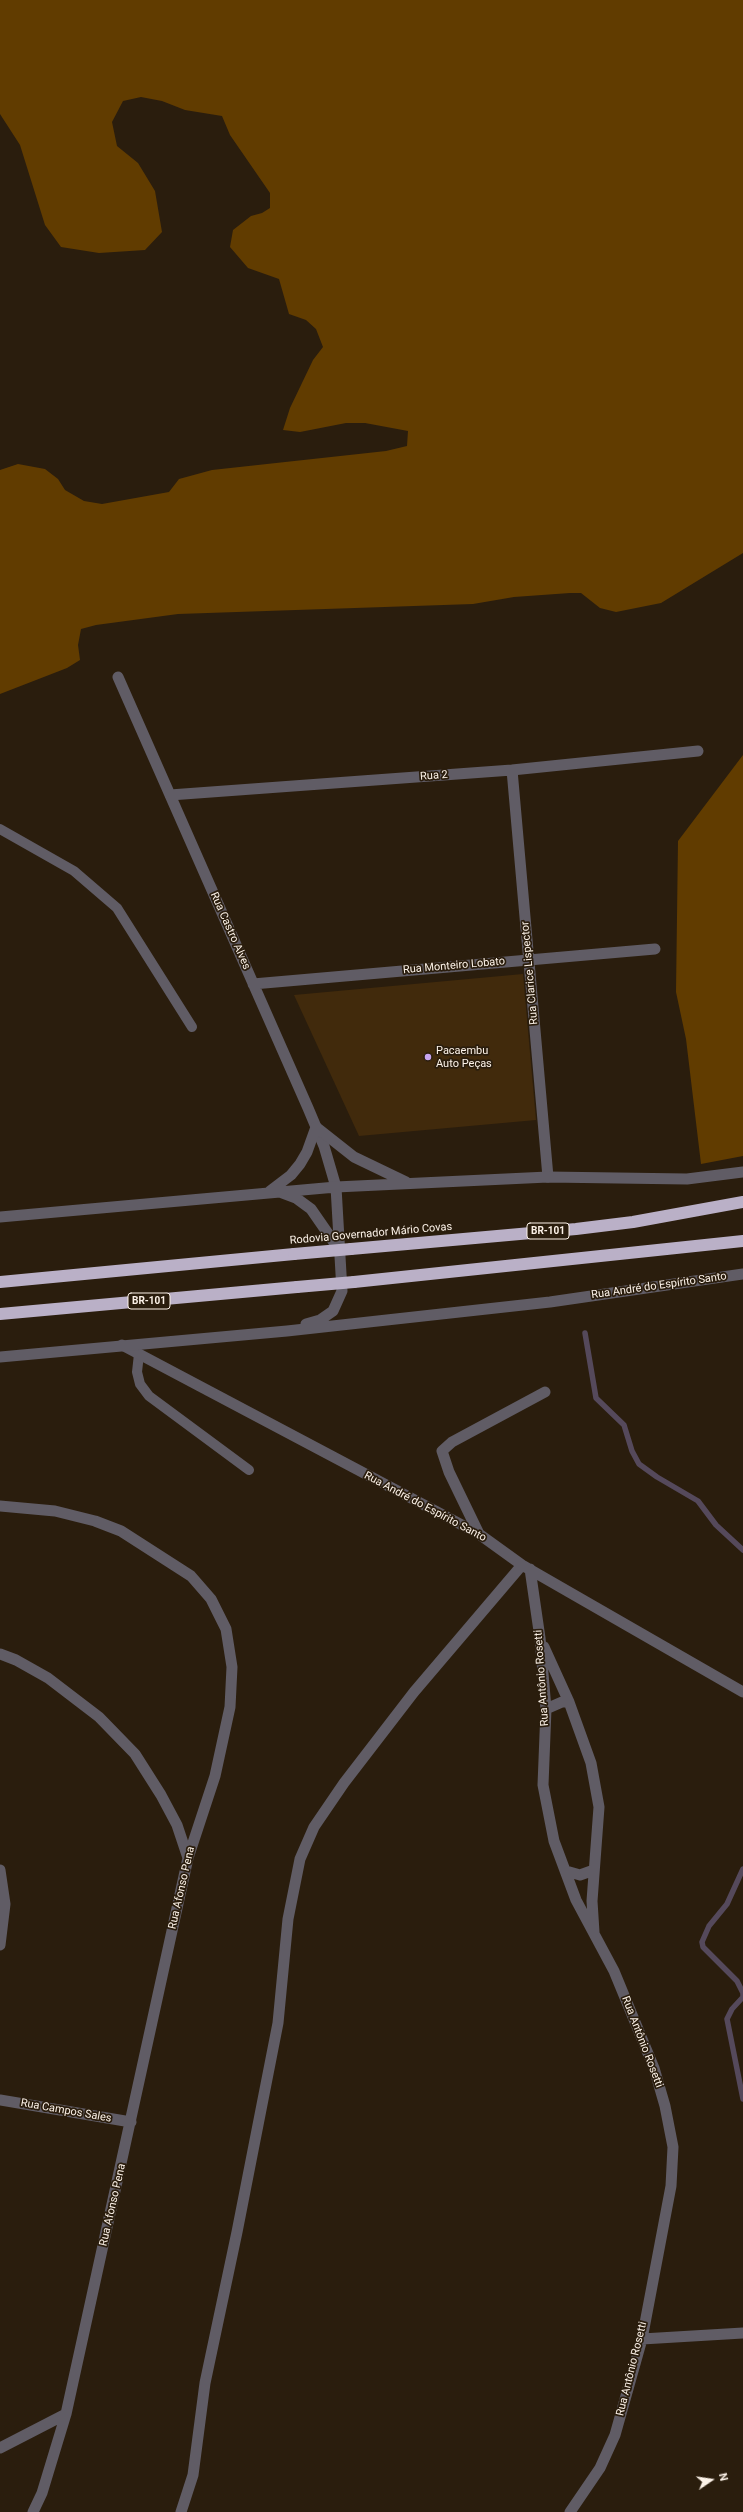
<!DOCTYPE html>
<html>
<head>
<meta charset="utf-8">
<style>
  body { margin:0 }
  #map { position:relative; width:743px; height:2512px; overflow:hidden; background:#2a1d0d; font-family:Roboto,sans-serif }
  canvas { display:block }
  .north { position:absolute; left:691px; top:2460px; width:40px; height:40px; -webkit-text-stroke:3px #2a1d0d; paint-order:stroke; rotate:77deg; font-size:11px; font-weight:700; line-height:16px; text-align:center; color:#fcf2e8 }
  .north::after { content:''; display:block; margin:auto; width:14px; height:18px; background:#fcf2e8; clip-path:polygon(50% 0,100% 100%,50% 72%,0 100%) }
</style>
</head>
<body>
<div id="map">
<canvas width="743" height="2512"></canvas>
<div class="north">N</div>
</div>
<script>
const ctx = document.querySelector('canvas').getContext('2d');
ctx.lineJoin = 'round';
function fill(path, color) { ctx.fillStyle = color; ctx.fill(path, 'evenodd'); }
const shape = rows => new Path2D(rows.map(r => 'M' + r).join(''));
function strokePath(path, color, width, dash) { ctx.strokeStyle = color; ctx.lineWidth = width; ctx.lineCap = dash ? 'butt' : 'round'; ctx.setLineDash(dash || []); ctx.stroke(path); }
function drawText(font, color, halo, rows, align = 'center') {
  ctx.font = font + ' Roboto,sans-serif'; ctx.lineWidth = 3.5; ctx.setLineDash([]); ctx.textBaseline = 'middle'; ctx.strokeStyle = halo; ctx.fillStyle = color; for (const [text, x, y, turn = 0] of rows) {
    ctx.save(); ctx.translate(x, y); ctx.rotate((+turn || 0) * Math.PI / 180); ctx.textAlign = isNaN(turn) ? turn : align; if (halo) ctx.strokeText(text, 0, 0); ctx.fillText(text, 0, 0); ctx.restore();
  }
}
fill(shape([
  [0,0,743,0,743,553,661,603,616,612,600,608,581,593,570,593,514,597,473,604,178,614,96,625,81,629,78,645,80,660,67,668,0,694,0,470,18,464,45,469,58,479,65,490,84,501,102,504,169,492,179,479,212,470,386,451,407,446,408,431,365,423,346,423,300,432,283,430,290,408,313,360,323,347,316,329,306,320,289,314,279,279,248,268,230,247,233,230,251,216,262,213,270,208,270,193,230,135,222,116,185,110,162,101,141,97,123,101,112,122,117,146,138,163,155,191,162,232,145,250,99,253,61,247,45,225,20,145,0,114],
  [743,755,743,1156,701,1164,686,1039,676,992,678,841]
]), '#613c00');
strokePath(shape([
  [585,1333,596,1398,624,1425,632,1451,639,1464,657,1477,698,1501,716,1525,743,1550],
  [743,1869,727,1904,709,1926,702,1942,703,1947,737,1981,743,1993,743,1997,732,2009,727,2019,743,2099]
]), '#55495b', 5.5);
fill(shape([
  [523,974,536,1120,359,1136,294,995]
]), '#412a0c');
strokePath(shape([
  [0,829,74,871,117,908,192,1027],
  [139,1354,137,1372,140,1384,149,1396,249,1470]
]), '#605c65', 10);
strokePath(shape([
  [118,677,308,1108,324,1146,336,1187],
  [512,770,548,1177],
  [170,795,512,770,698,751],
  [253,984,655,949],
  [122,1345,479,1534,522,1565,743,1692],
  [0,1506,55,1511,95,1521,121,1531,191,1576,211,1599,226,1629,232,1667,230,1707,215,1776,188,1858,66,2414,42,2493,33,2512],
  [479,1534,449,1472,442,1451,452,1442,545,1392],
  [530,1569,540,1638,546,1709,543,1785,554,1841,576,1900,614,1971,654,2068,665,2106,673,2147,671,2186,642,2339,615,2435,600,2468,570,2512],
  [544,1647,569,1702,591,1763,599,1807,592,1901,594,1932],
  [0,1654,16,1660,48,1678,99,1717,135,1754,161,1795,177,1825,188,1858],
  [546,1709,562,1702,569,1702],
  [0,1870,5,1904,0,1945],
  [566,1871,580,1875,594,1870],
  [0,2100,131,2122],
  [642,2339,743,2333],
  [0,2448,66,2414],
  [181,2512,193,2475,205,2383,237,2232,278,2023,288,1919,300,1859,314,1827,344,1783,414,1692,522,1565]
]), '#605c65', 11);
strokePath(shape([
  [270,1191,291,1175,300,1164,307,1152,316,1127,354,1157,406,1182],
  [280,1192,296,1198,311,1209,338,1248],
  [0,1217,336,1187,548,1177,687,1179,743,1172],
  [306,1324,320,1320,333,1311,342,1291,336,1187],
  [0,1357,287,1331,550,1302,743,1274]
]), '#605c65', 11);
strokePath(shape([
  [351,1249,576,1229,633,1222,743,1202],
  [0,1282,294,1254],
  [354,1282,743,1241],
  [0,1314,297,1287]
]), '#bab0c7', 12);
strokePath(shape([
  [294,1254,351,1249],
  [297,1287,354,1282]
]), '#bab0c7', 12);
for (const [x, y, r, color] of [
  [428,1057,4,"#c8a5ef"]
]) { const dot = new Path2D(); dot.arc(x, y, r, 0, 2 * Math.PI); ctx.fillStyle = color; ctx.fill(dot); strokePath(dot, '#2a1d0d', 1.5); }
for (const [x, y, w] of [
  [548,1231,42],
  [149,1301,42]
]) { const box = new Path2D(); box.roundRect(x - w / 2, y - 8, w, 16, 3); ctx.fillStyle = '#2a1d0d'; ctx.fill(box); strokePath(box, '#fcf2e8', 1); }
drawText('bold 10px', '#fcf2e8', null, [
  ["BR-101",548,1231],
  ["BR-101",149,1301]
]);
drawText('11px', '#fcf2e8', '#2a1d0d', [
  ["Rua 2",434,776,-4],
  ["Rua Castro Alves",230,931,66],
  ["Rua Monteiro Lobato",454,966,-5],
  ["Rua Clarice Lispector",530,973,-95],
  ["Rodovia Governador Mário Covas",371,1234,-5],
  ["Rua André do Espírito Santo",659,1286,-8],
  ["Rua André do Espírito Santo",425,1507,28],
  ["Rua Antônio Rosetti",542,1678,-94],
  ["Rua Afonso Pena",182,1888,-77],
  ["Rua Antônio Rosetti",642,2042,69],
  ["Rua Campos Sales",66,2111,10],
  ["Rua Afonso Pena",113,2205,-77],
  ["Rua Antônio Rosetti",632,2369,-76]
]);
drawText('11px', '#fcf2e8', '#2a1d0d', [
  ["Pacaembu",436,1051],
  ["Auto Peças",436,1064]
], 'left');
</script>
</body>
</html>
